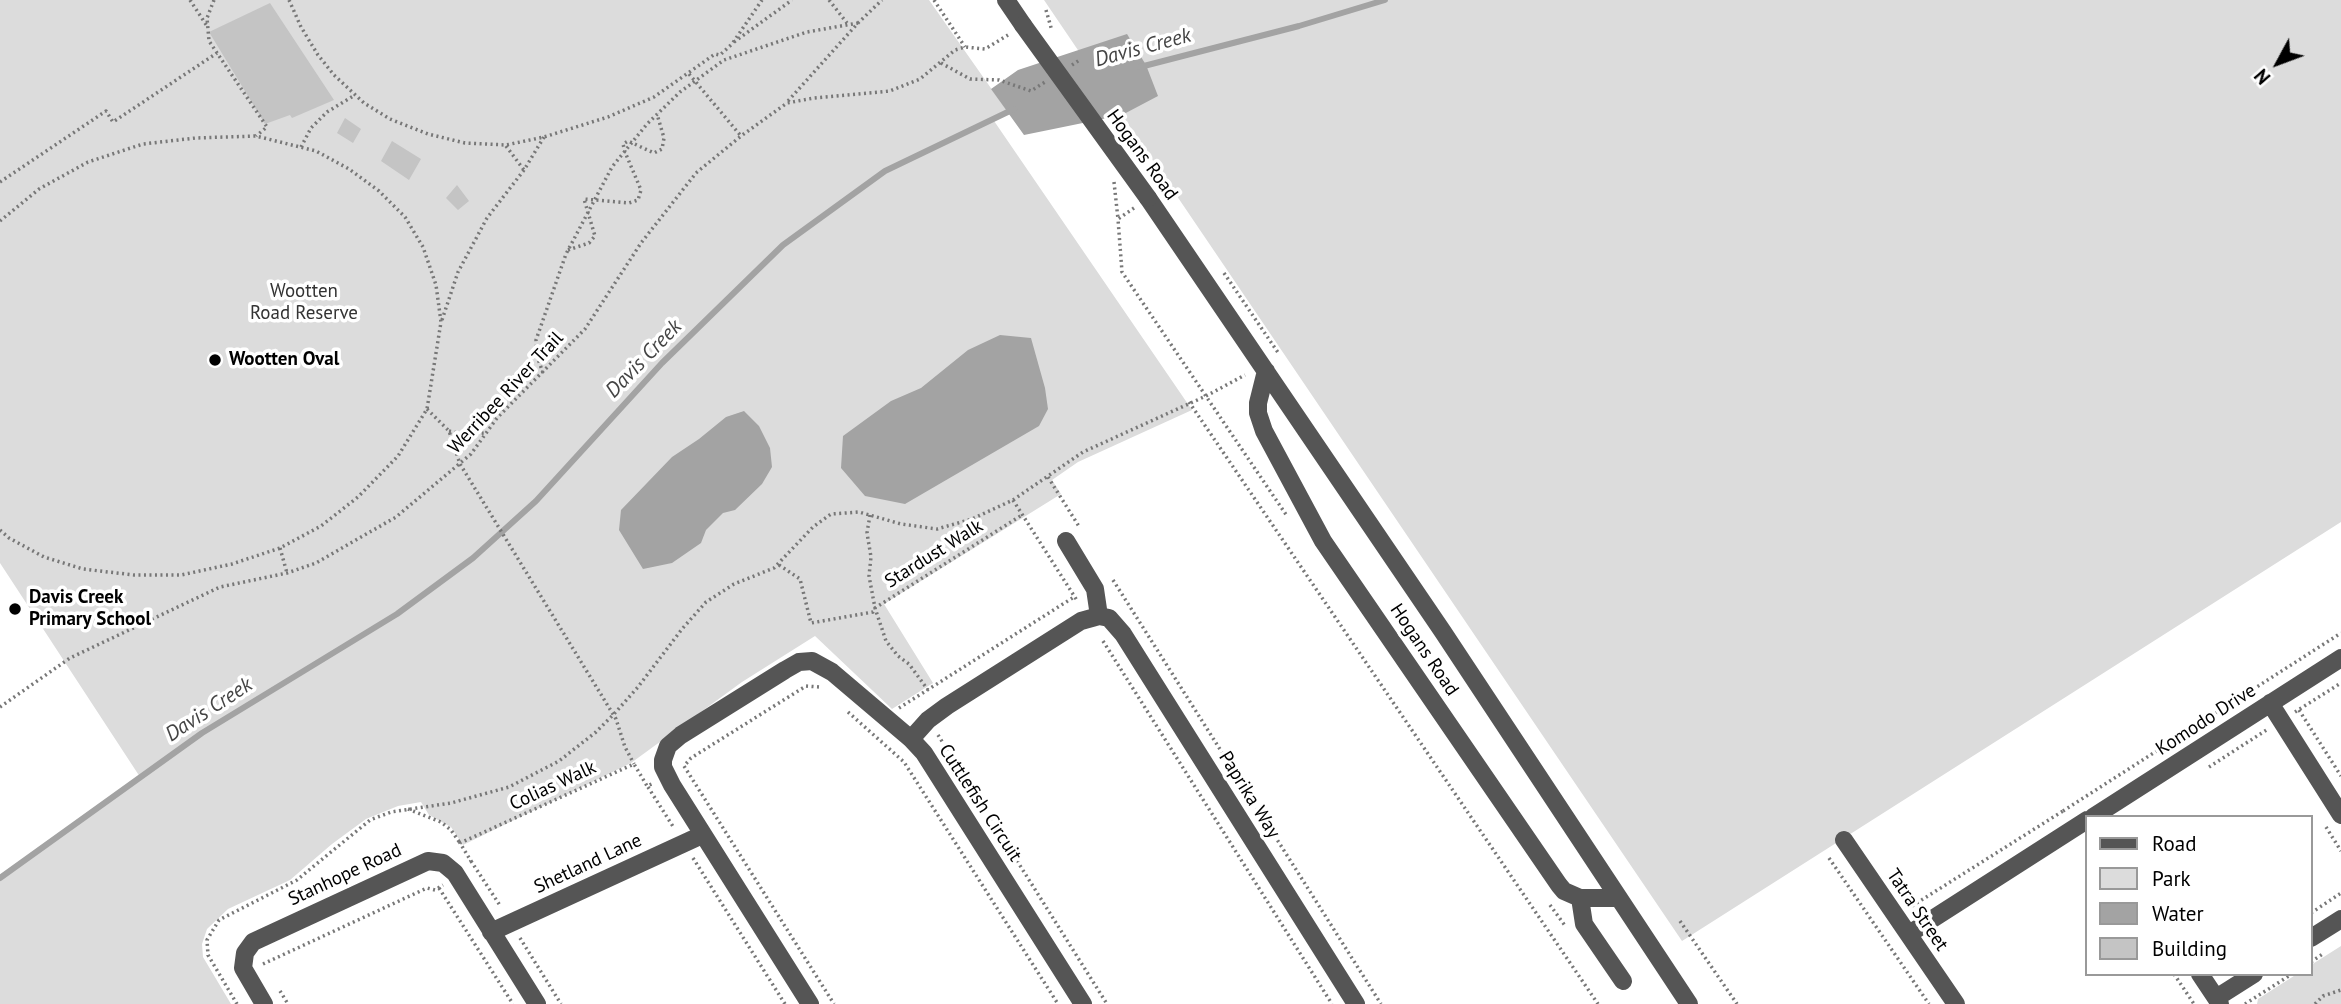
<!DOCTYPE html>
<html>
<head>
<meta charset="utf-8">
<style>
  body { margin:0 }
  #map { position:relative; width:2341px; height:1004px; overflow:hidden; background:#fff; font-family:"PT Sans",sans-serif }
  canvas { display:block }
  .legend { position:absolute; left:2085px; top:815px; width:228px; height:161px; box-sizing:border-box; background:#fff; border:2px solid #999; margin:0; padding:9px 12px; list-style:none; font-size:21px; color:#000 }
  .legend li { display:flex; align-items:center; gap:14px; height:35px }
  .legend b { width:35px; border:2px solid #999 }
  .north { position:absolute; left:2243px; top:28px; width:70px; height:70px; -webkit-text-stroke:5px #fff; paint-order:stroke; rotate:229deg; font-size:19px; font-weight:700; line-height:28px; text-align:center; color:#000 }
  .north::after { content:''; display:block; margin:auto; width:24px; height:32px; background:#000; clip-path:polygon(50% 0,100% 100%,50% 72%,0 100%) }
</style>
</head>
<body>
<div id="map">
<canvas width="2341" height="1004"></canvas>
<ul class="legend">
<li><b style="height:9px;background:#555"></b>Road</li>
<li><b style="height:19px;background:#dcdcdc"></b>Park</li>
<li><b style="height:19px;background:#a3a3a3"></b>Water</li>
<li><b style="height:19px;background:#c4c4c4"></b>Building</li>
</ul>
<div class="north">N</div>
</div>
<script>
const ctx = document.querySelector('canvas').getContext('2d');
ctx.lineJoin = 'round';
function fill(path, color) { ctx.fillStyle = color; ctx.fill(path, 'evenodd'); }
const shape = rows => new Path2D(rows.map(r => 'M' + r).join(''));
function strokePath(path, color, width, dash) { ctx.strokeStyle = color; ctx.lineWidth = width; ctx.lineCap = dash ? 'butt' : 'round'; ctx.setLineDash(dash || []); ctx.stroke(path); }
function drawText(font, color, halo, rows, align = 'center') {
  ctx.font = font + ' "PT Sans",sans-serif'; ctx.lineWidth = 7; ctx.setLineDash([]); ctx.textBaseline = 'middle'; ctx.strokeStyle = halo; ctx.fillStyle = color; for (const [text, x, y, turn = 0] of rows) {
    ctx.save(); ctx.translate(x, y); ctx.rotate((+turn || 0) * Math.PI / 180); ctx.textAlign = isNaN(turn) ? turn : align; if (halo) ctx.strokeText(text, 0, 0); ctx.fillText(text, 0, 0); ctx.restore();
  }
}
fill(shape([
  [0,0,929,0,1007,111,992,118,1192,410,1078,462,1052,480,1061,494,884,604,933,683,892,709,815,636,742,682,631,763,463,845,451,827,429,815,421,802,398,806,366,819,332,844,290,880,228,909,207,929,202,944,203,957,231,1004,0,1004,0,878,140,777,0,563],
  [1044,0,2341,0,2341,522,1682,941],
  [2341,946,2341,1004,2257,1004,2258,999,2297,974,2311,974,2311,965]
]), '#dcdcdc');
fill(shape([
  [1127,34,1146,65,1158,96,1122,115,1024,135,991,89,1018,70],
  [1000,335,1031,338,1045,388,1048,409,1039,426,905,504,865,496,841,468,843,436,891,401,921,388,968,350],
  [744,411,759,426,770,448,772,467,762,484,735,510,723,513,706,530,701,543,672,563,643,569,619,530,621,510,672,457,699,439,726,417]
]), '#a3a3a3');
strokePath(shape([
  [1140,67,1299,26,1385,0],
  [0,878,202,733,397,614,473,558,536,501,662,363,783,245,885,171,1014,109]
]), '#a3a3a3', 6);
fill(shape([
  [270,3,334,100,292,118,290,115,265,124,209,32],
  [345,118,361,129,353,143,337,133],
  [392,141,421,159,409,180,381,161],
  [457,185,469,201,458,210,446,198]
]), '#c4c4c4');
strokePath(shape([
  [190,0,207,26],
  [214,0,207,18,209,41,267,127,256,136],
  [289,0,301,27,318,55,334,75,364,103,390,119,428,134,465,143,506,145,544,137,608,117,654,97,715,54,720,55,732,44,762,0],
  [829,0,847,23],
  [934,0,965,47],
  [734,42,792,0],
  [941,63,970,79,999,80,1031,91,1045,82],
  [1072,65,1081,59],
  [689,74,741,136],
  [788,101,858,23,882,0],
  [506,146,524,170],
  [301,147,311,128,327,112,355,95],
  [0,182,106,111,113,122,217,53],
  [1134,208,1118,219,1122,272,1287,516],
  [0,221,39,189,88,162,143,144,196,138,256,136,316,151,349,169,379,191,405,217,423,247,436,285,441,322,427,409,398,456,358,497,321,526,280,548,232,564,181,575,134,575,83,569,44,557,9,538,0,530],
  [568,250,589,243,595,236,584,199,629,203,638,200,641,190,625,152,623,144,628,141,654,153,662,149,664,138,657,114],
  [1224,273,1279,354],
  [442,320,458,272,487,218,524,170,544,137],
  [543,373,537,356,536,340,566,254,612,167,647,124,680,92,724,60,807,32,858,23],
  [1189,402,1598,1004],
  [427,409,449,431,460,464,616,719,625,747,634,764],
  [449,431,463,434,485,433],
  [1048,477,1080,528],
  [1013,500,1078,602],
  [870,515,867,533,871,557,869,576,875,608,886,641,898,656,909,664,928,690],
  [280,548,287,573],
  [779,565,800,579,811,623,873,612,875,608,1022,515],
  [1113,580,1381,1004],
  [1103,641,1332,1004],
  [819,687,806,686,691,758,684,766,834,1004],
  [0,707,70,658,220,587,287,573,316,563,396,517,471,454,497,418,585,329,641,243,696,173,741,136,787,103,814,98,890,91,920,79,955,50,965,47,985,49,1008,35],
  [899,708,1074,597],
  [2299,710,2341,776],
  [848,712,904,762,1058,1004],
  [2295,712,2341,683],
  [938,735,1107,1004],
  [2209,767,2268,729],
  [648,787,674,828],
  [408,809,441,822,451,830,460,843],
  [2063,811,2341,633],
  [2326,827,2341,851],
  [693,858,785,1004],
  [1829,858,1929,1004],
  [471,861,501,907],
  [470,862,471,861,460,843,634,764,647,786,652,784],
  [439,888,513,1004],
  [1550,905,1566,927],
  [1912,906,2063,811,2064,812],
  [2311,913,2341,893],
  [1680,921,1737,1004],
  [520,938,561,1004],
  [2311,962,2324,953],
  [263,964,427,888,435,890,443,885],
  [2174,974,2194,1004],
  [280,991,288,1004],
  [237,1004,208,955,207,940,219,920,297,880,370,820,391,812,451,803,509,787,559,761,596,732,614,714,638,687,682,629,706,602,734,584,774,568,813,527,831,514,859,512,901,524,937,529,972,519,1013,500,1083,452,1206,396,1245,375],
  [2245,1004,2292,974],
  [2315,1004,2323,996,2341,990]
]), '#777', 3.5, [2, 3.5]);
strokePath(shape([
  [1006,0,1023,25],
  [1148,198,1443,632,1689,1004],
  [1266,371,1258,403,1258,413,1264,431,1323,541,1559,885,1564,891,1580,898,1619,898],
  [1066,541,1095,589,1099,616],
  [2270,703,2341,815],
  [911,739,928,720,947,706,1081,621,1099,616,1109,618,1123,634,1356,1004],
  [2093,817,2341,658],
  [1844,840,1956,1004],
  [1580,898,1584,924,1623,981],
  [491,932,702,835],
  [1909,934,2087,820],
  [2311,938,2341,919],
  [2200,974,2220,1004],
  [2216,998,2254,974],
  [264,1004,243,968,245,953,253,942,428,861,443,863,455,873,537,1004],
  [810,1004,672,785,663,767,663,760,668,746,681,735,785,670,799,662,812,661,832,672,911,739,924,753,1083,1004]
]), '#555', 18);
strokePath(shape([
  [1046,10,1052,31],
  [1114,182,1118,219]
]), '#777', 3.5, [2, 3.5]);
strokePath(shape([
  [1023,25,1148,198]
]), '#555', 18);
for (const [x, y, r, color] of [
  [215,360,7,"#000"],
  [15,609,7,"#000"]
]) { const dot = new Path2D(); dot.arc(x, y, r, 0, 2 * Math.PI); ctx.fillStyle = color; ctx.fill(dot); strokePath(dot, '#fff', 2.5); }
drawText('19px', '#000', '#fff', [
  ["Hogans Road",1142,155,54],
  ["Werribee River Trail",506,393,-47],
  ["Stardust Walk",934,554,-32],
  ["Hogans Road",1424,650,56],
  ["Komodo Drive",2206,720,-33],
  ["Colias Walk",553,786,-25],
  ["Paprika Way",1249,795,58],
  ["Cuttlefish Circuit",980,803,57],
  ["Shetland Lane",588,864,-25],
  ["Stanhope Road",345,875,-25],
  ["Tatra Street",1917,910,56]
]);
drawText('19px', '#333', '#fff', [
  ["Wootten",304,292],
  ["Road Reserve",304,314]
]);
drawText('bold 19px', '#000', '#fff', [
  ["Wootten Oval",229,360],
  ["Davis Creek",29,598],
  ["Primary School",29,620]
], 'left');
drawText('italic 21px', '#444', '#fff', [
  ["Davis Creek",1143,48,-15],
  ["Davis Creek",644,359,-46],
  ["Davis Creek",209,710,-33]
]);
</script>
</body>
</html>
